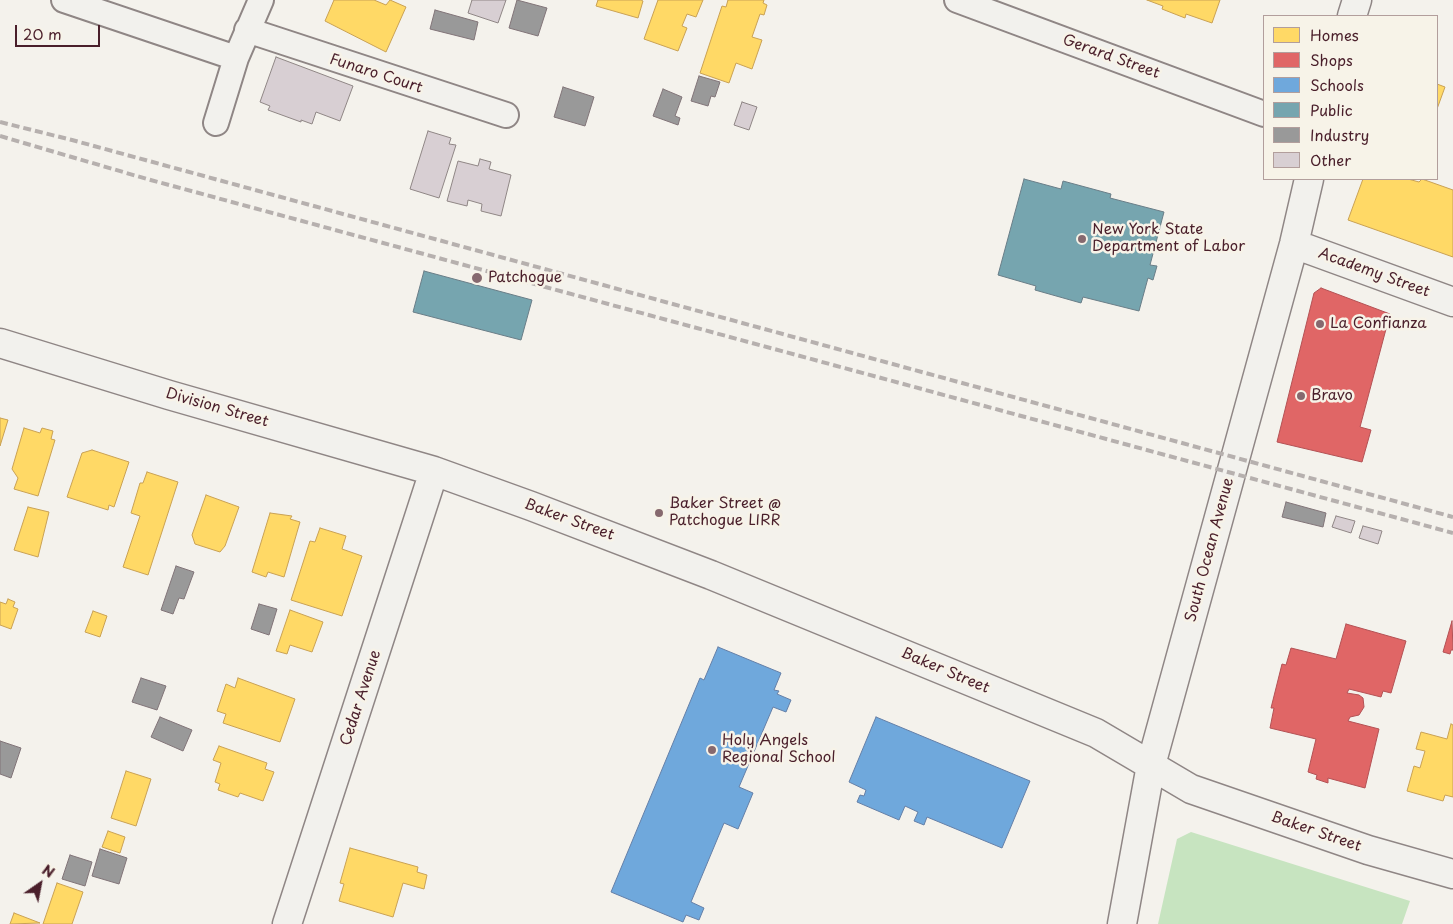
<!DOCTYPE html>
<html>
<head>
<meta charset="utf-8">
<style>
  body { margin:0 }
  #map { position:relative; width:1453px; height:924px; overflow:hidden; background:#f4f2ec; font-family:"Playpen Sans",sans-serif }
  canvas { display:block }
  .legend { position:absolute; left:1263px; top:15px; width:175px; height:165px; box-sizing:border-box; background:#f7f3e8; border:1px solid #b29e9c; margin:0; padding:6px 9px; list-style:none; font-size:15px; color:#4a1f2b }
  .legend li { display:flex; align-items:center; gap:10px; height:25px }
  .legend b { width:25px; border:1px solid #b29e9c }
  .north { position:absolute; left:15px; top:859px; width:50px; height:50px; -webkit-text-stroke:4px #f7f3e8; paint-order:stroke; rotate:33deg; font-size:14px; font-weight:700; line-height:20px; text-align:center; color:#4a1f2b }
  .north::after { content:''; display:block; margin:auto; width:18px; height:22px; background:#4a1f2b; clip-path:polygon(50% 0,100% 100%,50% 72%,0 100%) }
  .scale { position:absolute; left:15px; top:25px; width:85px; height:22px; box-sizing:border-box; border:2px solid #4a1f2b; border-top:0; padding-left:6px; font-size:15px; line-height:18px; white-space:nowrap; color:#4a1f2b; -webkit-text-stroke:4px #f7f3e8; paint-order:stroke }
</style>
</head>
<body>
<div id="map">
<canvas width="1453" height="924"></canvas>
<ul class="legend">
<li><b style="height:14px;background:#ffd966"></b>Homes</li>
<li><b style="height:14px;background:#e06666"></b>Shops</li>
<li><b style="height:14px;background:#6fa8dc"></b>Schools</li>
<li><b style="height:14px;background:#76a5af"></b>Public</li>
<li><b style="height:14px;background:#999"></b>Industry</li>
<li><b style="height:14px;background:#d8cfd3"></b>Other</li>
</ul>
<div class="north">N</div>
<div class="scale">20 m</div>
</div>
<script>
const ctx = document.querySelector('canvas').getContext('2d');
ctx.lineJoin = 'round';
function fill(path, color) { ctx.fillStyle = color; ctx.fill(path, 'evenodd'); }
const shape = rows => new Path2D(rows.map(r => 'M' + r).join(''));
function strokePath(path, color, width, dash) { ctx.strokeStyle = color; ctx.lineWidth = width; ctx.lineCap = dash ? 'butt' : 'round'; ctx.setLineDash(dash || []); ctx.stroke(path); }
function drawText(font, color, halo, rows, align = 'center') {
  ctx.font = font + ' "Playpen Sans",sans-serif'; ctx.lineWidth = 5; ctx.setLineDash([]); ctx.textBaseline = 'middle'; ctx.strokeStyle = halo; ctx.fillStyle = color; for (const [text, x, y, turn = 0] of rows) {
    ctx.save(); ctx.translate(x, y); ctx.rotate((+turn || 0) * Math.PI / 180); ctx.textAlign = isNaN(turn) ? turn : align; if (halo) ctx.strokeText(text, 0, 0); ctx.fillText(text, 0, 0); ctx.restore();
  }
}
fill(shape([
  [1191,832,1410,901,1402,924,1158,924,1177,839]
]), '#c7e4c0');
const homes = shape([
  [334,0,374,0,386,5,390,0,406,7,386,52,325,21,334,0],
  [598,0,641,0,643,1,638,18,596,6,598,0],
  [658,0,703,0,696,17,687,14,682,26,687,28,678,51,644,39,658,0],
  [728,0,764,0,763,3,767,5,764,15,760,14,752,37,762,40,752,69,736,63,729,83,700,73,722,6,726,7,728,0],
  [1147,0,1220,0,1212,23,1186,14,1185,18,1162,9,1163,6,1147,0],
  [1437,84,1445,87,1437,109,1437,84],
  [1363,179,1408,179,1419,182,1422,179,1453,190,1453,257,1348,220,1363,179],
  [0,418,8,420,0,446,0,418],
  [24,428,40,433,42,428,53,431,51,439,55,440,38,496,14,489,18,478,12,469,24,428],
  [92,450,129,462,114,507,109,505,108,510,67,497,82,453,92,450],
  [147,472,178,482,148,575,123,567,140,516,131,513,140,483,143,483,147,472],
  [206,495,239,507,225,546,220,552,195,544,192,535,206,495],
  [28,507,49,512,38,557,14,550,28,507],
  [270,513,292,516,290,519,300,522,284,577,268,572,266,577,252,572,270,513],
  [320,528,346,536,342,549,362,556,342,616,291,600,310,541,315,542,320,528],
  [8,599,15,602,13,607,18,609,11,629,0,625,0,602,6,604,8,599],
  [290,610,323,622,312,652,290,645,287,654,276,651,290,610],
  [93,611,107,616,100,637,85,632,93,611],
  [238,678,295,699,280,742,223,723,226,714,217,711,226,684,235,688,238,678],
  [1451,724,1453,725,1453,797,1445,795,1443,801,1407,791,1414,766,1420,768,1425,751,1416,749,1421,732,1447,739,1451,724],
  [219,746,267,763,265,769,274,772,263,801,240,793,238,797,218,790,220,784,215,782,221,763,213,760,219,746],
  [126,771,151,779,136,826,111,818,126,771],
  [108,831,125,837,120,853,102,847,108,831],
  [350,848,418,867,417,872,427,875,424,889,403,883,393,917,339,901,344,884,340,883,350,848],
  [57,883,83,892,72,924,43,924,57,883],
  [14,913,40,923,10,924,14,913]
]);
fill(homes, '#ffd966');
strokePath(homes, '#c9a154', 1);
const shops = shape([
  [1321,288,1390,314,1360,427,1371,430,1362,462,1277,442,1314,293,1321,288],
  [1452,621,1453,650,1451,650,1450,654,1443,652,1452,621],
  [1346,624,1406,641,1391,693,1383,691,1381,697,1349,689,1347,693,1359,695,1363,698,1364,707,1359,715,1350,717,1348,721,1379,729,1365,788,1328,778,1328,783,1316,779,1317,775,1308,772,1316,739,1270,728,1274,708,1271,708,1282,664,1286,665,1291,648,1336,659,1346,624]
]);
fill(shops, '#e06666');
strokePath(shops, '#b35154', 1);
const schools = shape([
  [718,647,781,673,774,690,779,691,777,694,791,700,786,712,773,707,739,787,753,793,738,829,724,823,691,902,704,908,699,920,686,915,683,922,611,892,700,678,704,680,718,647],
  [876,717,1030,781,1002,848,927,817,924,825,914,821,918,812,905,806,899,820,857,802,860,795,864,796,866,790,849,782,876,717]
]);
fill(schools, '#6fa8dc');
strokePath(schools, '#647fa7', 1);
const public = shape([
  [1024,179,1061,189,1063,181,1111,194,1110,198,1164,212,1150,265,1157,266,1153,280,1148,278,1139,311,1083,297,1081,303,1035,290,1036,286,998,275,1024,179],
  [424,271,532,300,521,340,413,312,424,271]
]);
fill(public, '#76a5af');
strokePath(public, '#697d87', 1);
const industry = shape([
  [517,0,547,8,538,36,509,28,517,0],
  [435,10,478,22,474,40,430,29,435,10],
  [699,76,720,82,715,97,711,96,708,106,691,101,699,76],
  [563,87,594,97,585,126,554,117,563,87],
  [663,89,682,97,675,116,680,118,678,125,653,116,663,89],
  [1286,502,1326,513,1323,527,1282,517,1286,502],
  [176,566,194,572,184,599,179,598,173,614,161,610,176,566],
  [259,604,277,609,269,635,251,629,259,604],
  [141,678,166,686,157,710,132,702,141,678],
  [160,717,192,730,183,751,151,737,160,717],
  [0,741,21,748,11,778,0,774,0,741],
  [100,849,127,858,119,884,92,876,100,849],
  [70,855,92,862,85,886,62,879,70,855]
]);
fill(industry, '#999');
strokePath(industry, '#817478', 1);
const building = shape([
  [472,0,506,0,498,23,468,13,472,0],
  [276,57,353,86,340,121,316,112,312,124,301,120,301,122,268,110,270,106,260,102,276,57],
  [742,102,757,107,749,130,734,125,742,102],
  [428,131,451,138,449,144,456,145,439,198,410,189,428,131],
  [480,159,491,162,489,169,511,175,501,216,481,211,482,204,468,200,467,206,447,201,458,161,478,166,480,159],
  [1336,516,1355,521,1351,533,1332,527,1336,516],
  [1363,526,1382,531,1378,544,1359,538,1363,526]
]);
fill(building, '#d8cfd3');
strokePath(building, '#8f8685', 1);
const street = shape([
  [64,0,236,58],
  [957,0,1264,114],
  [247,30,506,115],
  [216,123,236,58,261,0]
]);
const secondary = shape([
  [1352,16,1357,0],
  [1294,244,1453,302],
  [0,343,169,395,434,471,531,506,711,575,1096,733,1191,789,1368,850,1453,874],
  [287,924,434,471],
  [1122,924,1151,765,1294,244,1309,179]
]);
strokePath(street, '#8f8685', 28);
strokePath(secondary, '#8f8685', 31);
strokePath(street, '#f2f1ed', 24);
strokePath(secondary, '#f2f1ed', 28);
strokePath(shape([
  [0,122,72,140,1453,517],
  [0,136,147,179,1453,533]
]), '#b6b0ae', 4, [8, 4]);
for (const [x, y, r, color] of [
  [1082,239,5,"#86696f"],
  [477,278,6,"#86696f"],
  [1320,324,5,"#86696f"],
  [1301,396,5,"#86696f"],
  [659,513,5,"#86696f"],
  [712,750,5,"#86696f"]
]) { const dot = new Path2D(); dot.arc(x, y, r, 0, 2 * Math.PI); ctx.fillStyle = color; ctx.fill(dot); strokePath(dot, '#f7f3e8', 2); }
drawText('15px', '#4a1f2b', '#f7f3e8', [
  ["Gerard Street",1111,57,20],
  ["Funaro Court",376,74,18],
  ["Academy Street",1374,273,20],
  ["Division Street",217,408,16],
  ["Baker Street",569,520,20],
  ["South Ocean Avenue",1210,550,-75],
  ["Baker Street",945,671,23],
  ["Cedar Avenue",361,698,-72],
  ["Baker Street",1316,832,19]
]);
drawText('15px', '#4a1f2b', '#f7f3e8', [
  ["New York State",1092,230],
  ["Department of Labor",1092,247],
  ["Patchogue",488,278],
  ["La Confianza",1330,324],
  ["Bravo",1311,396],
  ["Baker Street @",669,504],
  ["Patchogue LIRR",669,521],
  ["Holy Angels",722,741],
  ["Regional School",722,758]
], 'left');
</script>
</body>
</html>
